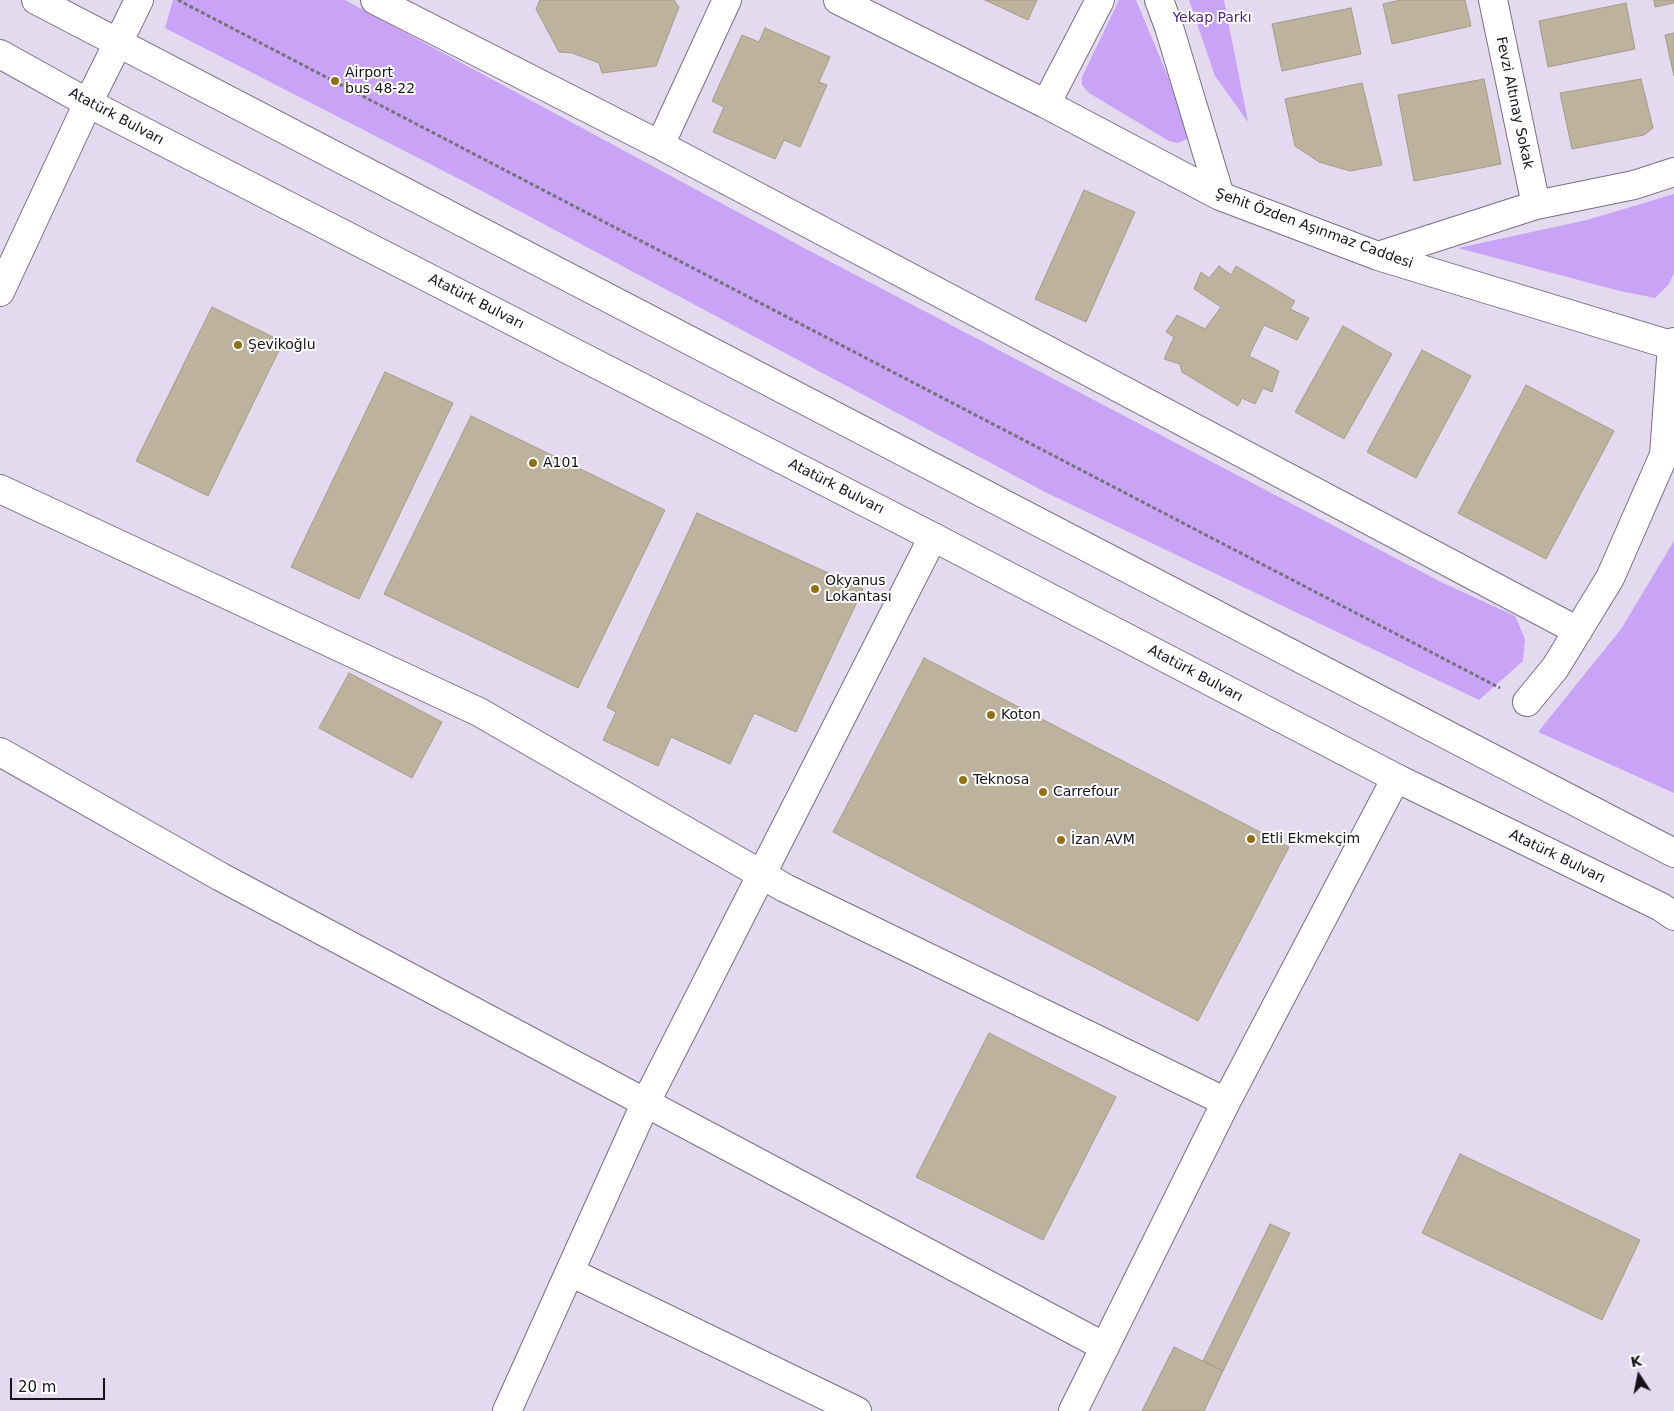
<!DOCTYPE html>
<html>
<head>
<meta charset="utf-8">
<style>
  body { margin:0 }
  #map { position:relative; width:1674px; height:1411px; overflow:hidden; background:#e3daf0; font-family:"DejaVu Sans",sans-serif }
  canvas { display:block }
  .north { position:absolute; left:1614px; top:1351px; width:50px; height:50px; -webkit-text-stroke:4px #fff; paint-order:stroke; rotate:349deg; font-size:14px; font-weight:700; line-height:20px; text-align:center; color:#16131a }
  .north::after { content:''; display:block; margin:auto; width:18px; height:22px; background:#16131a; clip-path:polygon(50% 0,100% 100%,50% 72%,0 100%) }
  .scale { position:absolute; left:10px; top:1378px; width:95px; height:22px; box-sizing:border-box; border:2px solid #16131a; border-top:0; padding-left:6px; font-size:15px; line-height:18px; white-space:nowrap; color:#16131a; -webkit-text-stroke:4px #fff; paint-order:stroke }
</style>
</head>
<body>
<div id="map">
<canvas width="1674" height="1411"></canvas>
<div class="north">K</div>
<div class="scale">20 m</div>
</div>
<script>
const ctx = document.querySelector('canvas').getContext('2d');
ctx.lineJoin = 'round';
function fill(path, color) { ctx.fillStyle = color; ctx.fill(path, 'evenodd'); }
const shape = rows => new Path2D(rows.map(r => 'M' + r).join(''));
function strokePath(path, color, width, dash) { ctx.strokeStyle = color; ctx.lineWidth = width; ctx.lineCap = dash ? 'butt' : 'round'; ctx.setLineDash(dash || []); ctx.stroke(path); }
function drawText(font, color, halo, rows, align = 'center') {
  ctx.font = font + ' "DejaVu Sans",sans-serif'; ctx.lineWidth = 4; ctx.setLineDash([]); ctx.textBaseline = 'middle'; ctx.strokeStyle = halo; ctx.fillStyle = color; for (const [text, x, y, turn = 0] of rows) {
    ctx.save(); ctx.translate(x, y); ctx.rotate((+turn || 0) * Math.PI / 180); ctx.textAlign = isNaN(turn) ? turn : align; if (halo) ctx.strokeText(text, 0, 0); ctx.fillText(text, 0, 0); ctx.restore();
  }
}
fill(shape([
  [173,0,345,0,808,250,1441,582,1515,616,1525,639,1523,661,1479,700,1045,492,465,182,165,28],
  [1119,0,1136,0,1189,127,1187,139,1178,143,1169,141,1089,93,1082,85,1082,77],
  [1189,0,1224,0,1248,122,1215,76],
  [1674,194,1674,273,1669,284,1655,298,1620,291,1458,248,1587,220],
  [1674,541,1674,793,1538,732,1621,629]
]), '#c9a4f6');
const building = shape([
  [540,0,674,0,679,7,656,66,602,73,599,63,572,53,559,52,536,9,540,0],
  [985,0,1037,0,1028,20,985,0],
  [1400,0,1465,0,1471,26,1392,44,1383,4,1400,0],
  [1654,0,1674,0,1674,3,1655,7,1654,0],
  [1626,3,1635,49,1548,67,1539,21,1626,3],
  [1351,8,1361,54,1282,71,1272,24,1351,8],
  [765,28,830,57,819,82,827,85,800,147,784,140,775,159,713,132,724,107,712,101,742,35,759,42,765,28],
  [1674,33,1674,76,1665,35,1674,33],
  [1484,79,1501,164,1414,181,1398,95,1484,79],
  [1641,79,1653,128,1644,135,1572,149,1560,93,1641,79],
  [1362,83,1382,165,1350,171,1319,162,1295,146,1285,99,1362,83],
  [1084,190,1135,212,1086,322,1035,299,1084,190],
  [1219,266,1231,275,1236,266,1295,301,1290,309,1309,318,1297,340,1264,325,1249,356,1279,371,1272,392,1263,388,1255,404,1242,398,1238,406,1182,372,1180,364,1164,359,1174,337,1166,332,1177,315,1205,329,1221,307,1194,289,1201,272,1209,278,1219,266],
  [212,307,283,342,208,496,136,461,212,307],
  [1343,326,1392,354,1344,439,1295,412,1343,326],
  [1422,350,1471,376,1416,478,1367,452,1422,350],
  [385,372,453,403,359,599,291,567,385,372],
  [1526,385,1614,431,1546,559,1458,513,1526,385],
  [471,416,665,510,578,688,384,594,471,416],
  [697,513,863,589,796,732,754,713,730,764,671,737,658,766,603,740,616,712,607,707,697,513],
  [924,658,1289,847,1198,1021,833,832,924,658],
  [349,673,442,722,412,778,319,728,349,673],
  [989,1033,1116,1097,1043,1240,916,1177,989,1033],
  [1460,1154,1640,1240,1602,1320,1422,1233,1460,1154],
  [1270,1224,1290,1233,1223,1371,1203,1361,1270,1224],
  [1174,1347,1223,1371,1204,1411,1142,1411,1174,1347]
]);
fill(building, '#bcb29d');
strokePath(building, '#a69c88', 1);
const minor = shape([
  [375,0,660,145,1578,631],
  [838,0,1046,104,1220,196,1378,256,1674,346],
  [1159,0,1169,27,1220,196],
  [1493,0,1536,205],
  [118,43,139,0],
  [1046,104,1100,0],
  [660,145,727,0],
  [1378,256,1536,205,1634,185,1674,172],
  [0,292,88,103],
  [0,489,479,712,785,888,1226,1102],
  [1527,702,1555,668,1610,578,1664,455,1672,345,1674,342],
  [0,752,221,877,1105,1347],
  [570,1272,857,1411],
  [507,1411,646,1102,933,537],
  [1073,1411,1226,1102,1396,778]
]);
const major = shape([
  [36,0,1674,853],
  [0,54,88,103,933,537,1396,778,1661,907,1674,916],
  [88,103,118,43]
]);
strokePath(minor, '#787083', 30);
strokePath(major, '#787083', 30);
strokePath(shape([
  [178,0,1500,688]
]), '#77717f', 3, [4, 2.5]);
strokePath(minor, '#fff', 28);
strokePath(major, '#fff', 28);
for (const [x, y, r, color] of [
  [335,81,5,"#937017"],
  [238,345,5,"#937017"],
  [533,463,5,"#937017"],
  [815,589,5,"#937017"],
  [991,715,5,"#937017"],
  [963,780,5,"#937017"],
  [1043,792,5,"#937017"],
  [1251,839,5,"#937017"],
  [1061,840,5,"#937017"]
]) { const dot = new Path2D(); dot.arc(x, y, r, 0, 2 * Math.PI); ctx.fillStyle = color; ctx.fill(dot); strokePath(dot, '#fff', 2); }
drawText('14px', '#521e7e', '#fff', [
  ["Yekap Parkı",1212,18]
]);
drawText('14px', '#16131a', '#fff', [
  ["Airport",345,73],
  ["bus 48-22",345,89],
  ["Şevikoğlu",248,345],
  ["A101",543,463],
  ["Okyanus",825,581],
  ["Lokantası",825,597],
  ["Koton",1001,715],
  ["Teknosa",973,780],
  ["Carrefour",1053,792],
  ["Etli Ekmekçim",1261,839],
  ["İzan AVM",1071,840]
], 'left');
drawText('14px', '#16131a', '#fff', [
  ["Fevzi Altınay Sokak",1514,103,78],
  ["Atatürk Bulvarı",116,117,28],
  ["Şehit Özden Aşınmaz Caddesi",1314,229,20],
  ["Atatürk Bulvarı",476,302,27],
  ["Atatürk Bulvarı",836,487,27],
  ["Atatürk Bulvarı",1195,674,28],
  ["Atatürk Bulvarı",1557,857,26]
]);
</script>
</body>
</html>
